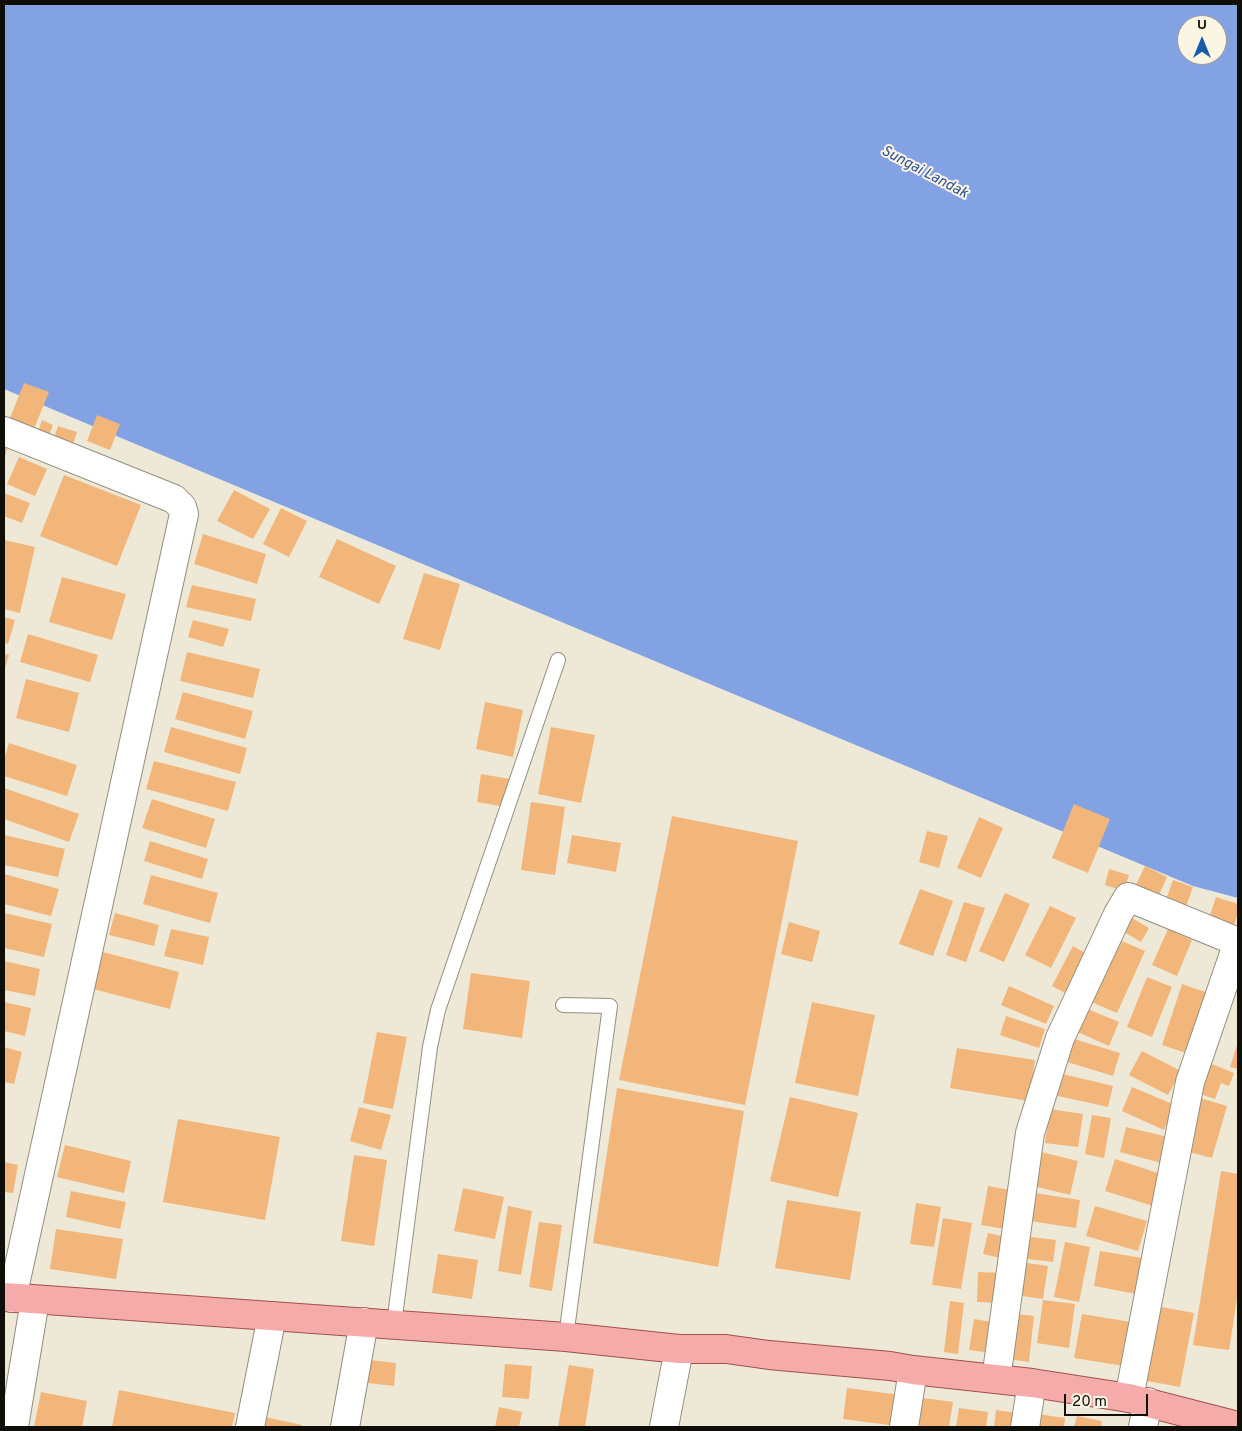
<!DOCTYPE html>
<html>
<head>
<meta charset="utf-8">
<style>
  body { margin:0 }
  #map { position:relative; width:1242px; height:1431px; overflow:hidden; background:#eee9d7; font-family:Overpass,sans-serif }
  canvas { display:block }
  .frame { position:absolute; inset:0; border:5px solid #100e09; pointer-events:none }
  .north { position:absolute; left:1177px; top:15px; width:50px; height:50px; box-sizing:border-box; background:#fbf6e4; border:1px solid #9d998c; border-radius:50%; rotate:0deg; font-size:14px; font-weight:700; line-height:20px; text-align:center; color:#100e09 }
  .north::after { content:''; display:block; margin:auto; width:18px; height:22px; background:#195bab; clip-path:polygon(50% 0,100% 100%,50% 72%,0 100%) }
  .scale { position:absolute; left:1064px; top:1394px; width:84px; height:22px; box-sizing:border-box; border:2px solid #100e09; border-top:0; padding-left:6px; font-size:15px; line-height:18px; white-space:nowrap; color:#100e09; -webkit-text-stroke:4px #fbf6e4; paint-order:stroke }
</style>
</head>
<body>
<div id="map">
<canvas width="1242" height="1431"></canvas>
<div class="frame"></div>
<div class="north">U</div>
<div class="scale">20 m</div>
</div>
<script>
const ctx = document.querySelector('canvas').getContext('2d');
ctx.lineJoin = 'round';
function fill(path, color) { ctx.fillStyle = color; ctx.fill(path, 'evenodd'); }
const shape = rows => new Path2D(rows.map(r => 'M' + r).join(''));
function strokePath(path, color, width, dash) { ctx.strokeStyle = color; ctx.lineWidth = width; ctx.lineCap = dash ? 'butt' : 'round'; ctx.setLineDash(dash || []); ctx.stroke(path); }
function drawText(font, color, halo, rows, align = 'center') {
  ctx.font = font + ' Overpass,sans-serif'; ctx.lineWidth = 4; ctx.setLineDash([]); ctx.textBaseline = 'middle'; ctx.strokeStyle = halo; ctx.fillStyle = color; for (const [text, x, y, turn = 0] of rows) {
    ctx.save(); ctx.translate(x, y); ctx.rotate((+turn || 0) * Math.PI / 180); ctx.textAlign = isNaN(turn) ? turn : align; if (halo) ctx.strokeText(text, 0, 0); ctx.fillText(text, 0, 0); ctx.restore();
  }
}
fill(shape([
  [4,4,1238,4,1238,898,1193,886,4,389],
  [1187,25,1217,25,1217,55,1187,55]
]), '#82a2e4');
fill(shape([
  [24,383,49,392,31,436,7,426],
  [97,415,120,424,110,450,87,441],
  [42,420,53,425,46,442,36,438],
  [58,426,77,432,71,450,52,444],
  [4,444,8,445,4,461],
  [19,457,47,469,35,496,7,484],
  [64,475,141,505,117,566,40,536],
  [234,490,270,509,253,539,217,521],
  [4,493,30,503,22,523,4,516],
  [281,508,307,521,289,557,263,544],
  [203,534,266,554,257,584,194,564],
  [337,539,396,566,379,604,319,577],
  [4,540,35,547,20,613,4,609],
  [424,573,460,584,440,650,403,639],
  [62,577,126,594,112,640,49,622],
  [192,585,256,599,251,621,186,607],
  [4,617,15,620,8,644,4,643],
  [193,620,229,629,223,647,188,637],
  [28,634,98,655,90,682,20,662],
  [187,652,260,669,253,698,180,681],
  [4,654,9,655,4,672],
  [26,679,79,693,69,732,16,718],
  [183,692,253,711,245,739,175,719],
  [485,702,523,710,513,757,476,749],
  [171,727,247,748,240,774,164,752],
  [551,727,595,735,581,803,538,794],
  [9,743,77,765,67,796,4,776,4,760],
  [154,761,236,782,228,811,146,789],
  [481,774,510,779,505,807,477,802],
  [4,788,79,814,69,842,4,819],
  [152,799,215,819,206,848,142,828],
  [531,802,565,807,555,875,521,870],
  [1074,804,1110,819,1088,873,1052,858],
  [672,816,798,841,745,1105,619,1080],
  [979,817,1003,828,981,878,957,868],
  [927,831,948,836,939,868,919,862],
  [4,835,65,849,58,877,4,865],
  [572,835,621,843,616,872,567,863],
  [150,841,208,859,202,879,144,861],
  [1145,866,1167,877,1155,904,1132,893],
  [1109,869,1129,875,1124,891,1105,885],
  [4,874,59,889,51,916,4,904],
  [151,875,218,893,210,923,143,904],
  [1173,880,1193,887,1183,915,1163,908],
  [920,889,953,901,933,956,899,944],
  [1005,893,1030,904,1004,962,979,951],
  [1216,897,1238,904,1238,912,1233,929,1208,921],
  [964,902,985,908,966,962,946,955],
  [1050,906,1076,918,1051,968,1025,955],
  [4,913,52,924,44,957,4,948],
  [115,913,159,925,154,946,109,935],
  [1127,915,1149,928,1141,942,1119,929],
  [789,922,820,931,812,962,781,954],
  [171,929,209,937,203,965,164,956],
  [1168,929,1192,940,1177,976,1152,965],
  [1117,939,1145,951,1117,1013,1089,1001],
  [1073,946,1094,958,1073,997,1052,986],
  [103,952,179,972,170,1009,93,989],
  [4,961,40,969,35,996,4,990],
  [471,973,530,981,522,1038,463,1029],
  [1147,977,1172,987,1152,1037,1127,1027],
  [1182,984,1208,993,1189,1054,1162,1045],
  [1009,986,1054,1006,1046,1024,1001,1005],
  [4,1002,31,1008,25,1036,4,1031],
  [812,1002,875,1015,858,1096,795,1083],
  [1083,1007,1119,1022,1109,1046,1073,1030],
  [1006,1016,1045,1029,1039,1048,1000,1035],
  [377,1032,407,1037,393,1109,363,1103],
  [1071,1038,1120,1053,1113,1076,1064,1061],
  [1238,1042,1238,1069,1230,1067],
  [4,1047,22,1052,14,1084,4,1082],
  [957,1048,1035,1060,1029,1101,950,1088],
  [1142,1051,1181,1071,1168,1095,1129,1075],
  [1207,1062,1234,1073,1229,1086,1221,1083,1215,1099,1195,1092],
  [1054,1072,1113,1086,1108,1107,1049,1094],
  [1132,1087,1175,1105,1164,1130,1122,1111],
  [617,1088,744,1111,718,1267,593,1243],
  [790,1097,858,1113,838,1197,770,1181],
  [1197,1097,1227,1106,1212,1158,1182,1150],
  [359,1107,391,1115,381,1150,350,1141],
  [1050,1109,1083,1114,1078,1147,1045,1143],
  [1092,1115,1111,1118,1104,1158,1085,1154],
  [178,1119,280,1137,265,1220,163,1202],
  [1126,1127,1168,1137,1161,1163,1120,1152],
  [65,1145,131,1161,124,1193,57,1177],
  [1041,1152,1078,1161,1070,1195,1033,1186],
  [354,1155,387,1160,374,1246,341,1241],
  [1115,1159,1164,1175,1153,1206,1105,1191],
  [4,1162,18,1165,13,1193,4,1192],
  [1221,1171,1238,1174,1238,1292,1229,1350,1193,1345],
  [988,1186,1016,1191,1010,1230,981,1225],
  [463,1188,504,1197,495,1239,454,1231],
  [71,1191,126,1202,120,1229,66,1217],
  [1035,1193,1080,1200,1076,1228,1030,1221],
  [787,1200,861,1212,850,1280,775,1268],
  [916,1203,941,1207,934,1247,910,1244],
  [508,1206,532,1211,521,1275,498,1271],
  [1095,1206,1147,1221,1138,1251,1086,1236],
  [943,1218,972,1223,961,1289,932,1285],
  [539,1222,562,1225,552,1291,529,1287],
  [56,1229,123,1239,116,1279,50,1269],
  [988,1233,1014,1239,1009,1260,983,1254],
  [1023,1236,1056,1240,1053,1262,1020,1258],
  [1065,1242,1090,1247,1079,1302,1054,1297],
  [1100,1251,1142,1258,1136,1294,1094,1286],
  [438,1254,478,1260,472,1299,432,1293],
  [1021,1262,1048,1266,1043,1299,1016,1295],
  [978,1272,1004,1273,1003,1303,977,1302],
  [1043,1300,1075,1304,1069,1348,1037,1343],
  [950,1301,964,1303,958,1354,944,1352],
  [1156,1306,1194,1313,1180,1387,1142,1380],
  [1008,1313,1034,1316,1029,1362,1002,1358],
  [1082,1314,1137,1323,1130,1367,1074,1358],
  [974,1319,997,1323,992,1353,969,1350],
  [361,1359,396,1363,394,1386,359,1382],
  [505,1364,532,1366,529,1399,502,1397],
  [569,1365,594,1369,585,1427,558,1427],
  [847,1388,901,1395,897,1426,843,1419],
  [119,1390,235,1413,232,1427,112,1427],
  [41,1392,87,1401,82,1427,34,1427],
  [923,1398,953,1402,949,1427,919,1427],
  [499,1407,522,1412,519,1427,495,1427],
  [959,1408,988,1412,986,1427,956,1427],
  [996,1410,1025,1414,1023,1427,994,1427],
  [1037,1414,1065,1418,1064,1427,1035,1427],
  [1077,1416,1102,1421,1101,1427,1074,1427],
  [265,1417,302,1425,301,1427,263,1427]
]), '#f2b57a');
const service = shape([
  [563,1005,610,1006,566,1337],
  [394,1324,430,1047,438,1010,558,660]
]);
const minor = shape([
  [4,431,174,499,182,507,184,514,12,1298],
  [996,1379,1030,1133,1060,1038,1118,914,1128,897,1238,942],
  [1129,1398,1190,1082,1238,942],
  [14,1427,35,1300],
  [250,1427,272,1316],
  [345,1427,364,1322],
  [664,1427,679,1349],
  [904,1427,913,1370],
  [1025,1427,1032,1383],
  [1143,1427,1148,1402]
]);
const primary = shape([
  [4,1297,566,1337,679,1349,726,1349,769,1355,890,1366,913,1370,1032,1383,1129,1398,1238,1426]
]);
strokePath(service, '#928d7d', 16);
strokePath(minor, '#928d7d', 30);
strokePath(primary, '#a0504b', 30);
strokePath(service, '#fff', 14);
strokePath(minor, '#fff', 28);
strokePath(primary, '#f5aba9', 28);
drawText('italic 15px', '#2d4f9d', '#fbf6e4', [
  ["Sungai Landak",924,173,28]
]);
</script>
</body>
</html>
